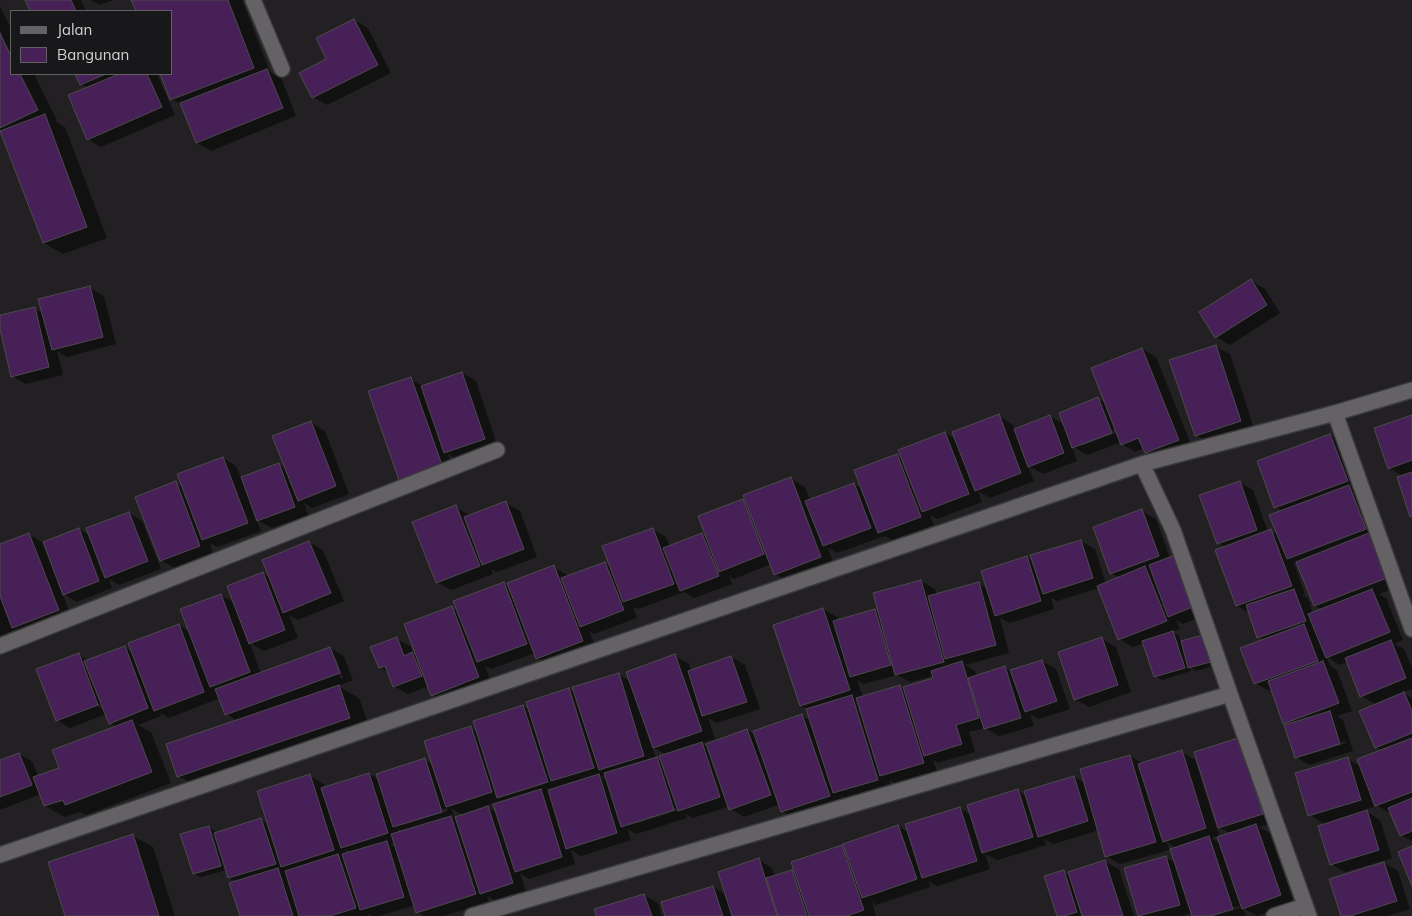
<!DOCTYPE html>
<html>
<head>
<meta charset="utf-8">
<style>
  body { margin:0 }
  #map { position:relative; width:1412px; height:916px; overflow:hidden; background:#222022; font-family:Mulish,sans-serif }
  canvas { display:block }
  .legend { position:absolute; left:10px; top:10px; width:162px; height:65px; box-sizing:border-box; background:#181719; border:1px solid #626163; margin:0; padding:6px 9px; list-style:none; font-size:15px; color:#d2d1d2 }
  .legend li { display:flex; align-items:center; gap:10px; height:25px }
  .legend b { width:25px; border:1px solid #626163 }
</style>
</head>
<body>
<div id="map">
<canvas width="1412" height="916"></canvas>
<ul class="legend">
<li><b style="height:6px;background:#646265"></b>Jalan</li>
<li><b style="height:14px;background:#462056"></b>Bangunan</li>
</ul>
</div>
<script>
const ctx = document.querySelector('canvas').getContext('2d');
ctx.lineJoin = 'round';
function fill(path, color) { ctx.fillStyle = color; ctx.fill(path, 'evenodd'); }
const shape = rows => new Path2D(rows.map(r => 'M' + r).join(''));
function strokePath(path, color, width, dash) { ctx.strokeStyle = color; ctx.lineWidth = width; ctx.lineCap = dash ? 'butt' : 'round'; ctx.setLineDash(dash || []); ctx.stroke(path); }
fill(shape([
  [26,0,81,0,86,11,31,11],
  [91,0,113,0,100,5],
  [133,0,242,0,270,72,281,78,296,116,211,151,197,143,182,105,171,99,161,74,171,74,171,11,137,11],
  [0,6,11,28,11,74,34,74,57,121,56,122,65,127,107,238,63,254,44,243,3,132,0,130],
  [354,20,368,28,391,73,327,105,313,97,328,59],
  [76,74,157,74,175,115,101,147,88,139,88,88,81,84],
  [1251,281,1265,289,1280,313,1230,345,1216,337],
  [90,288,104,296,116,344,67,357,57,351,63,375,26,384,12,376,0,323,0,317,35,309,44,314],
  [1216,347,1230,354,1254,429,1210,443,1196,435],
  [1142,349,1156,357,1192,447,1160,460,1146,452,1144,448,1136,452,1122,444,1121,442,1087,455,1072,446,1077,461,1043,474,1028,466,1034,481,990,498,978,491,982,502,937,519,930,515,934,525,892,540,885,536,837,553,828,548,834,565,789,582,775,574,771,564,734,579,729,576,732,584,694,598,684,592,638,609,633,607,637,618,594,634,589,631,596,649,551,666,537,658,535,653,491,669,485,666,492,685,446,703,432,695,429,686,408,694,394,686,389,673,380,667,397,639,411,647,413,654,418,657,452,608,459,612,504,583,510,587,554,567,567,575,568,577,605,563,611,566,652,529,666,537,670,547,702,535,707,538,743,500,748,503,791,479,805,487,810,501,853,484,862,489,897,455,903,459,945,433,957,440,999,416,1012,424,1015,430,1050,416,1065,425,1098,399,1106,403],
  [1117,429,1118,432,1081,446,1081,443],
  [462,373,476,381,498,447,459,460,448,454,455,473,414,487,400,479,411,379,424,387],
  [1412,416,1412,517,1411,516,1403,476,1389,468],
  [311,423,325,431,349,494,312,508,304,503,308,515,272,528,257,520,261,531,217,547,210,543,213,554,174,568,161,560,176,483,183,487,223,458,236,466,241,478,278,464,286,469],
  [1330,435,1344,443,1400,586,1379,594,1386,598,1403,640,1394,644,1404,649,1412,668,1412,689,1402,692,1412,698,1412,841,1401,835,1391,812,1390,813,1376,805,1372,795,1370,795,1374,807,1364,810,1380,820,1392,858,1345,872,1331,864,1326,825,1310,815,1347,759,1361,766,1382,751,1376,747,1377,705,1361,696,1348,662,1340,665,1327,657,1330,666,1337,670,1352,711,1337,716,1343,720,1353,751,1309,765,1296,757,1289,725,1284,723,1272,690,1269,691,1255,683,1264,640,1258,637,1250,613,1237,606,1226,547,1218,543,1239,482,1253,490,1268,532,1270,531,1279,535,1283,511,1275,507],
  [1293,561,1299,565,1315,606,1323,610,1313,614,1308,598,1302,595,1305,594],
  [1346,741,1346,743,1304,756,1304,754],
  [506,503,520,511,537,557,497,572,491,569,493,574,451,590,437,582,456,507,470,516],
  [1142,511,1156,519,1170,558,1208,614,1183,624,1176,620,1180,629,1172,632,1179,636,1181,642,1220,664,1196,671,1190,667,1191,671,1162,680,1155,676,1144,643,1133,647,1119,639,1099,588,1057,601,1051,597,1054,609,1010,623,1000,618,1009,653,965,665,975,671,977,676,1004,668,1011,671,1042,661,1056,669,1070,709,1039,719,1030,714,1034,726,999,736,985,728,969,732,975,752,938,763,933,760,937,771,895,783,889,780,891,787,848,800,841,796,843,803,796,819,782,811,780,804,744,817,731,809,730,806,693,818,686,814,687,818,636,834,627,829,631,840,581,856,571,850,575,864,529,879,520,873,526,891,495,901,487,896,489,902,443,916,424,916,417,912,415,905,379,916,372,916,368,914,368,916,241,916,237,882,229,878,227,870,201,877,194,874,208,827,215,831,216,834,261,820,269,824,310,776,324,784,325,788,369,774,380,780,425,760,433,765,471,728,478,732,523,706,529,710,569,689,575,693,618,674,630,681,675,656,689,664,691,671,731,657,745,665,760,709,717,723,708,718,715,739,701,743,709,748,747,730,756,735,802,716,811,721,807,709,801,706,823,609,837,617,838,621,875,610,879,612,921,581,935,589,937,595,979,584,987,588,1027,557,1034,561,1081,541,1095,549,1106,584,1120,578,1111,573],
  [897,675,910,682,933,676,934,679,903,688,899,686,863,697,857,680,864,684],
  [652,747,667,755,663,762,656,758],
  [606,775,608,781,601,777],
  [494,803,498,813,485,806],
  [679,807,680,810,631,825,631,823],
  [447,808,448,811,403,825,403,823],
  [452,809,463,815,454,818],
  [397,828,404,832,399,833],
  [395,843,397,848,390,844],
  [345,849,351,853,346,854],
  [129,513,142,521,161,569,119,585,109,579,112,588,77,602,62,593,72,618,27,635,17,629,0,636,0,545,29,534,43,543,79,529,90,536],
  [309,542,323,550,344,601,298,620,289,615,298,638,264,651,250,643,261,674,330,648,344,656,353,680,338,686,359,698,370,729,198,787,179,776,238,721,226,714,220,698,169,718,160,713,161,716,138,725,151,732,171,783,86,815,80,812,65,817,45,806,41,794,0,810,0,761,19,754,33,762,38,777,60,768,117,727,110,723,106,714,70,728,57,720,79,655,89,661,125,648,133,652,179,625,190,632,221,595,235,603,263,573,271,578],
  [333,658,336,658,343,678,341,679],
  [93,701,103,706,103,709,92,703],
  [69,799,57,803,57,800],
  [1102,639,1116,647,1131,692,1089,707,1075,699],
  [1238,739,1276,822,1259,827,1270,833,1294,903,1257,916,1243,908,1246,916,1215,916,1240,908,1239,906,1206,916,1193,916,1192,913,1181,916,1139,916,1125,869,1166,858,1176,863,1176,848,1167,842,1169,850,1120,864,1106,856,1099,830,1053,844,1044,839,1046,845,997,860,985,854,990,869,937,886,928,881,930,887,876,905,872,902,876,916,667,916,713,887,727,895,759,860,772,868,775,877,792,871,796,874,793,863,898,826,908,832,960,808,971,815,1018,791,1026,796,1074,777,1085,783,1130,756,1143,764,1181,752,1195,760,1220,838,1231,834,1219,827],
  [1218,836,1221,844,1211,838],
  [133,836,153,847,175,916,66,916],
  [1105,862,1119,869,1134,916,1058,916,1064,872,1070,876],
  [1384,863,1398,871,1410,909,1387,916,1342,916],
  [644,895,658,903,662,916,597,916]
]), '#0007');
const building = shape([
  [25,0,71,0,76,11,30,11,25,0],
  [131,0,228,0,254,68,170,100,160,74,171,74,171,11,136,11,131,0],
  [354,19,378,65,312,98,299,73,326,59,316,38,354,19],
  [0,33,11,56,11,74,20,74,38,110,0,128,0,33],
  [267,69,283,108,196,143,180,103,267,69],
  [75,74,106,74,80,85,75,74],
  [119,74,147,74,162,107,87,140,68,95,119,74],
  [45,114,87,227,43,243,0,131,45,114],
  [1251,279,1267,305,1215,338,1199,312,1251,279],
  [90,286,103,337,52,350,38,299,90,286],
  [35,307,49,367,11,377,0,329,0,315,35,307],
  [1216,345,1241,421,1195,436,1169,360,1216,345],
  [1142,348,1179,440,1145,453,1138,438,1121,445,1091,368,1142,348],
  [462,372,485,439,444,453,421,386,462,372],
  [411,377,442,465,399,480,368,391,411,377],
  [1098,397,1112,433,1072,448,1059,413,1098,397],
  [999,414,1021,473,975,491,952,432,999,414],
  [1050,415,1064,453,1028,467,1014,429,1050,415],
  [1412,415,1412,460,1388,469,1374,428,1412,415],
  [311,421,336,486,298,501,272,436,311,421],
  [945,432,969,494,922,512,898,450,945,432],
  [1330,434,1348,481,1274,508,1257,461,1330,434],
  [897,454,921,517,878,533,854,470,897,454],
  [223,457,248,523,202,540,177,474,223,457],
  [279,463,295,507,257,521,241,477,279,463],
  [1412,472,1412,516,1410,517,1397,477,1412,472],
  [791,477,821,557,774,575,743,495,791,477],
  [176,481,200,546,160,561,135,497,176,481],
  [1240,481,1257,530,1217,544,1199,495,1240,481],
  [854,483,871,528,823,546,805,501,854,483],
  [1349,485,1366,529,1287,559,1269,515,1349,485],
  [743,499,764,554,719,572,698,516,743,499],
  [506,501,524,549,482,565,464,517,506,501],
  [456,505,480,566,436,583,412,522,456,505],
  [1142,509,1159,556,1110,574,1093,527,1142,509],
  [129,512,148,561,105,578,86,528,129,512],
  [79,528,99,581,63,595,43,542,79,528],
  [653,528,674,584,623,602,602,546,653,528],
  [1271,529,1292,586,1236,606,1215,550,1271,529],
  [29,533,59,610,12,628,0,596,0,544,29,533],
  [702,533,719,576,680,591,663,548,702,533],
  [1369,533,1387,578,1314,606,1296,562,1369,533],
  [1081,540,1093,578,1043,594,1030,555,1081,540],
  [309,541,331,593,283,613,262,560,309,541],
  [1175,555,1195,606,1168,617,1149,565,1175,555],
  [1027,556,1041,601,995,616,981,571,1027,556],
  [605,562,624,610,580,627,561,578,605,562],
  [554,565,583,641,536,659,507,583,554,565],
  [1145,566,1167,621,1118,640,1097,586,1145,566],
  [263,572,285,630,249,644,227,586,263,572],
  [921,580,944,662,895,675,873,593,921,580],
  [504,582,527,644,477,662,453,601,504,582],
  [979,582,996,645,945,659,928,596,979,582],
  [1294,589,1306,621,1257,638,1246,605,1294,589],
  [1372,589,1390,632,1326,658,1308,614,1372,589],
  [221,594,250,672,210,687,180,609,221,594],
  [452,606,479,677,431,696,404,624,452,606],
  [823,608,850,690,800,706,773,625,823,608],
  [875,609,891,665,850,677,833,621,875,609],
  [179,624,204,692,154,711,128,643,179,624],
  [1304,624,1318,661,1254,684,1240,648,1304,624],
  [1173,631,1185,668,1154,677,1142,641,1173,631],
  [1207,634,1214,661,1188,668,1181,641,1207,634],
  [397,637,404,656,412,652,422,676,393,687,385,666,379,668,370,647,397,637],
  [1102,637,1118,685,1074,700,1058,652,1102,637],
  [1391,640,1406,678,1360,697,1345,658,1391,640],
  [125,646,148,708,109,724,84,661,125,646],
  [330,647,340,673,225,715,215,689,330,647],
  [79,653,98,705,56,721,36,669,79,653],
  [675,654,702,731,653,748,626,672,675,654],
  [731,656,747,702,702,716,688,671,731,656],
  [1042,660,1057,701,1025,712,1010,670,1042,660],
  [962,661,979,718,956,725,962,744,924,756,903,687,933,678,931,671,962,661],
  [1323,661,1339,703,1283,724,1268,681,1323,661],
  [1005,666,1021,718,984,729,968,678,1005,666],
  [619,673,644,756,599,770,572,687,619,673],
  [339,685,350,718,177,777,166,744,339,685],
  [900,685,924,763,880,776,856,698,900,685],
  [569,688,594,768,551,781,526,702,569,688],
  [1404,692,1412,711,1412,733,1375,748,1359,711,1404,692],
  [852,695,878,780,833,793,806,709,852,695],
  [523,705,548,782,497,798,473,721,523,705],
  [1330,711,1340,744,1295,758,1284,725,1330,711],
  [802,714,830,796,781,812,753,731,802,714],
  [132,720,152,772,65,805,63,800,44,806,33,777,59,768,52,750,132,720],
  [471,726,492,792,446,807,424,741,471,726],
  [747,729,771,795,729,810,706,744,747,729],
  [1238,738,1263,814,1218,828,1194,752,1238,738],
  [1412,738,1412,792,1375,806,1357,759,1412,738],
  [702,742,720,797,678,811,659,756,702,742],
  [1182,750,1206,828,1163,842,1138,764,1182,750],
  [19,753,32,785,0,797,0,760,19,753],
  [1130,755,1156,842,1105,857,1080,769,1130,755],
  [657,757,674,810,621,827,604,773,657,757],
  [1348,757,1361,800,1308,816,1295,773,1348,757],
  [425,758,442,812,393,827,376,774,425,758],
  [369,773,388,833,341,848,321,788,369,773],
  [310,774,334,850,281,867,257,791,310,774],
  [599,774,617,833,566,849,548,790,599,774],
  [1074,776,1088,821,1038,837,1024,791,1074,776],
  [541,789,562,857,515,872,493,804,541,789],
  [1018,789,1033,837,982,853,967,805,1018,789],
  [1412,798,1412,831,1400,836,1388,808,1412,798],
  [488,806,513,883,480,894,455,817,488,806],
  [960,807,977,861,922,878,905,824,960,807],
  [1367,810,1379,850,1330,865,1318,826,1367,810],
  [451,816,476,894,416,913,391,834,451,816],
  [261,818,276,864,228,878,214,833,261,818],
  [1256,824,1281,895,1242,909,1217,837,1256,824],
  [898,825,917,879,862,898,843,844,898,825],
  [209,826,221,866,193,874,180,834,209,826],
  [133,834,159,916,65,916,48,862,133,834],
  [1209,836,1233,909,1210,916,1192,916,1170,849,1209,836],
  [387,841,404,897,360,910,342,854,387,841],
  [842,845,864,910,847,916,809,916,791,862,842,845],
  [1412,846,1412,886,1398,852,1412,846],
  [338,854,356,908,330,916,299,916,285,871,338,854],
  [1166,856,1180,905,1138,916,1124,868,1166,856],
  [759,858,777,916,732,916,718,872,759,858],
  [1105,860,1123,916,1082,916,1068,872,1105,860],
  [1384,862,1397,901,1350,916,1341,916,1329,879,1384,862],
  [278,868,293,916,240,916,229,883,278,868],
  [792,870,807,916,778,916,766,878,792,870],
  [1064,870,1077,912,1064,916,1057,916,1044,876,1064,870],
  [713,886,723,916,665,916,661,902,713,886],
  [644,894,652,916,596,916,594,909,644,894]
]);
fill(building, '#462056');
strokePath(building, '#4d4b4e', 1);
const street = shape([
  [253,0,282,69],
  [1335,413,1412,629],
  [1142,464,1173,530,1230,694,1309,916],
  [0,646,497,450],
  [0,855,1142,464,1335,413,1412,390],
  [472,916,1230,694],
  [1274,916,1305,906]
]);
strokePath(street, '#3b3a3c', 18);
strokePath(street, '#646265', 15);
</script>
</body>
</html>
